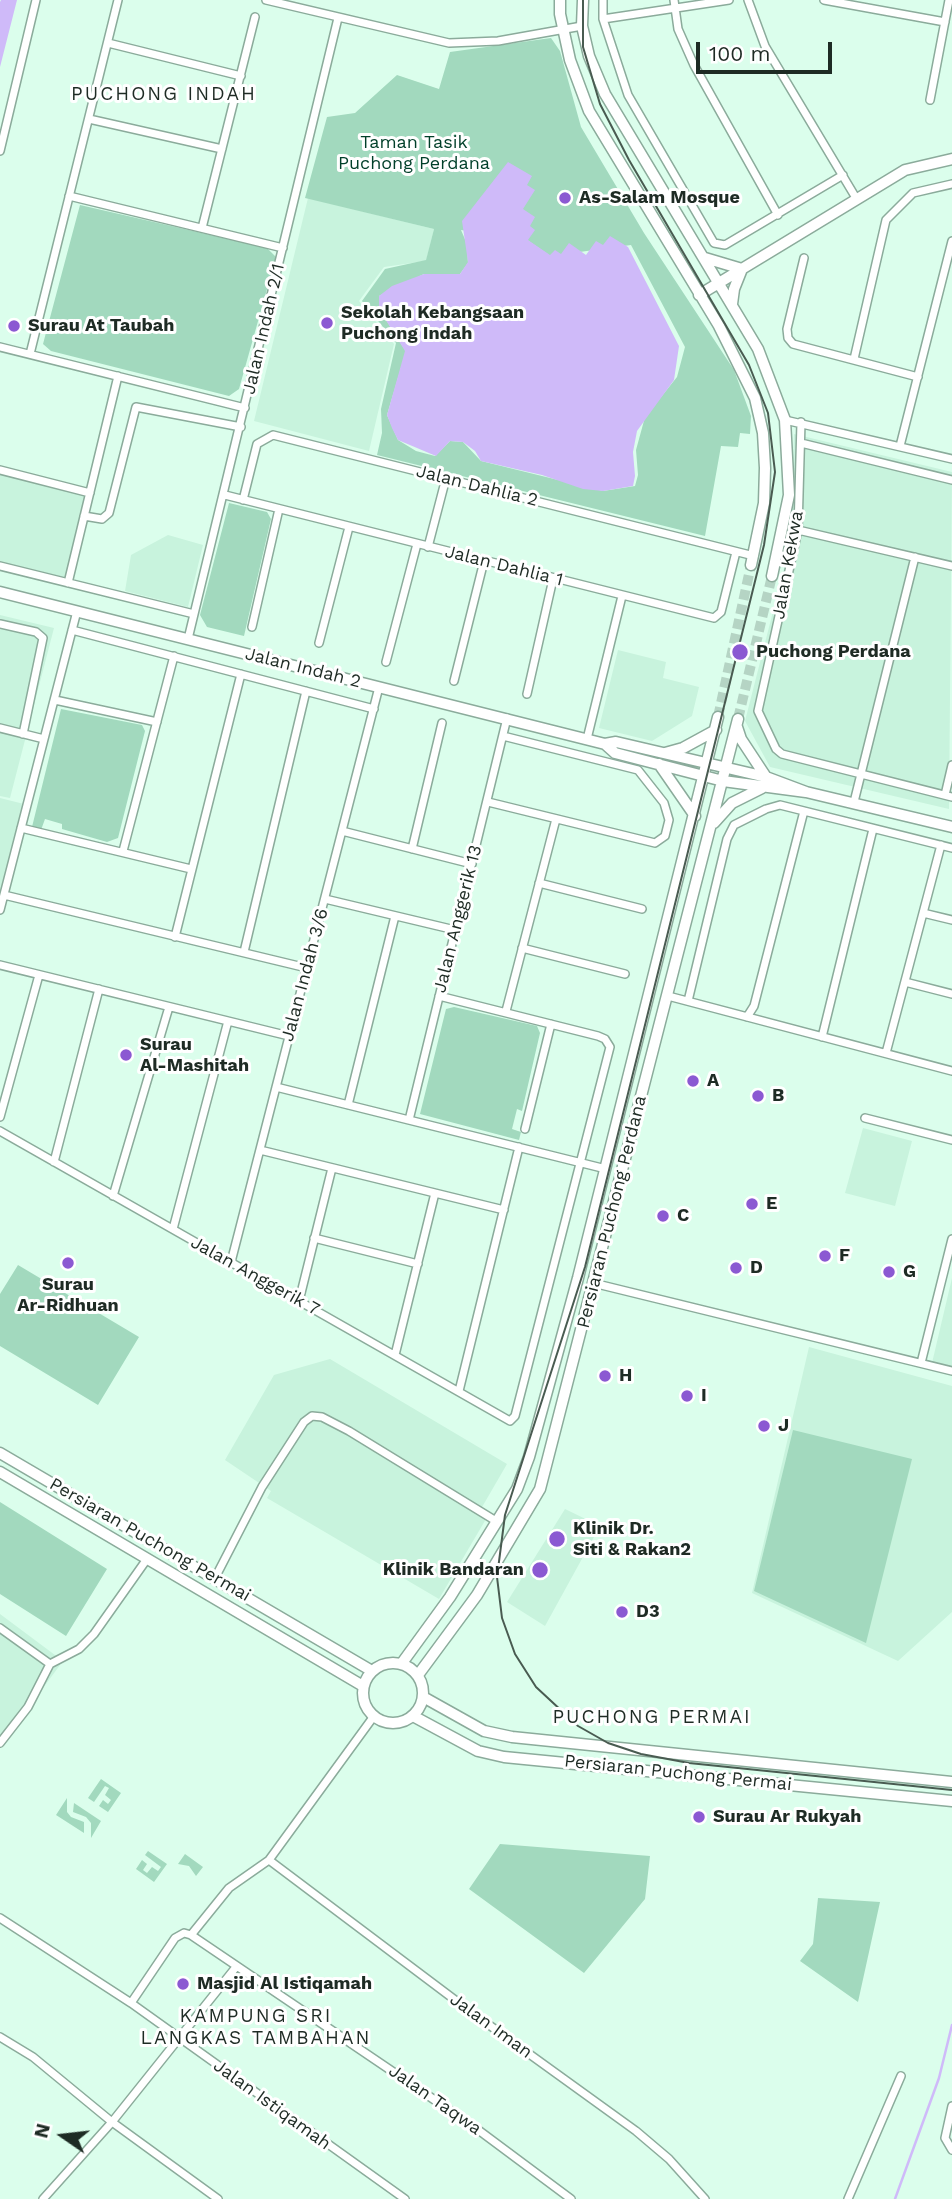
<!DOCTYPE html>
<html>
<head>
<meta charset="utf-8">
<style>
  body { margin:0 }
  #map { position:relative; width:952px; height:2199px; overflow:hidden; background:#dbfeec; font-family:"Work Sans",sans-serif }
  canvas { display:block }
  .north { position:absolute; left:28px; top:2101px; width:70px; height:70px; -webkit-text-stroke:5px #fff; paint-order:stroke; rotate:284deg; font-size:19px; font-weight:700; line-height:28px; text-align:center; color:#1e2b24 }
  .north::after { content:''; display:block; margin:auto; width:24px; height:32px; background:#1e2b24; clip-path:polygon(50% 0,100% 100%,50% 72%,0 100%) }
  .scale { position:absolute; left:696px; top:42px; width:136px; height:32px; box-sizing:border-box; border:4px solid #1e2b24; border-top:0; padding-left:9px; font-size:21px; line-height:24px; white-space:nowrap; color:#1e2b24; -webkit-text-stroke:5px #fff; paint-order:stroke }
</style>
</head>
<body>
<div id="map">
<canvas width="952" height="2199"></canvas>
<div class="north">N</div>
<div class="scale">100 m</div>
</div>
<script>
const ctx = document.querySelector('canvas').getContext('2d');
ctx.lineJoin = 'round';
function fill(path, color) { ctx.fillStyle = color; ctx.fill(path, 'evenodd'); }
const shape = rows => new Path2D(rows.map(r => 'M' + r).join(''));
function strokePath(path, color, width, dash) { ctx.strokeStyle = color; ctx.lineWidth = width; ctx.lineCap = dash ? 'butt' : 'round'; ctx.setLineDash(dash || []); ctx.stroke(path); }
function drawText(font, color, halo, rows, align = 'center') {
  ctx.font = font + ' "Work Sans",sans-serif'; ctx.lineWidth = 6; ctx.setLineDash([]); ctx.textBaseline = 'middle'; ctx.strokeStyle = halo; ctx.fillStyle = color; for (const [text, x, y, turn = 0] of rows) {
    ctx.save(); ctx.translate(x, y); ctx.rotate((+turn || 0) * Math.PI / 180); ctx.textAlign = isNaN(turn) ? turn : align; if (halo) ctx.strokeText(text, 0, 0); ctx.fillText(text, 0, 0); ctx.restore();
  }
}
fill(shape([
  [308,198,434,229,426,261,384,267,359,301,394,344,369,451,254,421],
  [794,434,952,472,949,809,770,767,745,721,790,545],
  [0,474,86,495,66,579,0,562],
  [168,535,203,545,188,607,125,591,131,555],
  [0,615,54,628,10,798,0,796],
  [618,650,666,662,663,678,699,687,692,716,652,741,599,728],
  [0,798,24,804,0,896],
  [863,1128,912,1141,895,1206,845,1193],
  [952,1278,952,1368,932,1363],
  [809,1347,952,1386,952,1612,898,1661,752,1593],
  [330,1359,507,1464,478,1514,486,1519,439,1599,267,1498,271,1491,225,1460,274,1375],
  [565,1509,600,1526,545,1626,507,1602],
  [0,1614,63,1661,0,1746]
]), '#c8f3dd');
fill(shape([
  [551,38,560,51,581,127,644,233,734,370,751,416,750,434,740,433,738,447,721,446,705,536,377,455,382,433,381,409,396,343,362,301,385,269,426,260,434,229,305,198,327,117,355,113,397,75,439,89,450,52],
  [461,230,527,240,550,256,631,245,685,347,677,377,645,417,636,450,638,475,635,486,603,491,481,461,463,442,450,441,435,456,416,451,398,440,387,415,406,351,379,309,379,296,424,274,460,274,468,263,467,244],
  [80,205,267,248,276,257,239,389,229,396,51,351,43,344],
  [229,503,267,512,271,519,244,636,207,627,200,615],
  [61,709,142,725,145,731,118,838,107,842,62,829,62,824,45,819,41,830,32,827],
  [454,1007,537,1026,540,1033,522,1111,517,1109,512,1129,521,1132,519,1140,420,1114,446,1009],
  [18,1265,139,1337,98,1405,0,1346,0,1294],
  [793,1430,912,1459,866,1643,754,1591],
  [0,1502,107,1569,66,1636,0,1594],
  [101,1779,121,1793,108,1812,99,1806,103,1800,108,1804,111,1800,105,1795,109,1788,105,1786,94,1802,88,1798],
  [67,1798,67,1812,71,1817,84,1822,84,1833,56,1815],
  [74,1803,101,1821,91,1838,91,1823,86,1817,73,1812],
  [500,1844,650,1856,645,1899,584,1973,469,1889],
  [148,1851,167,1864,154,1882,136,1869,142,1860,147,1864,143,1870,147,1873,152,1867,158,1871,161,1867,145,1855],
  [185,1854,203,1867,196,1876,189,1866,178,1864],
  [818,1898,880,1902,858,2002,800,1961,813,1944]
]), '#a2d9be');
fill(shape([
  [1,0,17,0,0,67,0,2],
  [508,162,532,176,527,185,535,190,523,209,535,217,530,226,535,230,528,240,550,255,555,250,561,254,569,243,586,255,596,241,603,245,610,236,628,247,679,346,674,380,637,431,633,452,635,476,633,486,603,491,583,489,542,475,481,461,475,451,463,442,450,441,436,456,398,440,392,428,387,415,405,351,379,309,379,296,392,286,424,274,460,274,468,262,462,221]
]), '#cfbaf9');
strokePath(shape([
  [895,2199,939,2078,952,2025]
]), '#cfbaf9', 2.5);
strokePath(shape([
  [718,717,751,565],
  [738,719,772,576]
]), '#b5d4c4', 10, [10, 5]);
const street = shape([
  [266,0,449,43,498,41,582,26],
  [603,0,603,19,628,95,714,243,725,245,843,175],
  [674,0,678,29,694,65,778,215],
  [748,0,765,46,856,198],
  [824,0,945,22],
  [603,19,729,0],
  [108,43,241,76],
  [930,100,949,0],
  [89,119,222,149],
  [0,151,36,0],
  [69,196,283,248],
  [202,228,255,17],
  [804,258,787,329,788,338,793,344,918,377],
  [0,347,245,408],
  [30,354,118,0],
  [854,359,886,220,913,193,952,184],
  [785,420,952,459],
  [801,422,798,530,758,711,776,749,782,754,952,797],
  [801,443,952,480],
  [900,446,952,241],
  [0,470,90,493],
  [225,495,714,618,721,612,736,552],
  [243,500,257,444,273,435,754,556],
  [84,516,102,519,109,513,136,407,241,427],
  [798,530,952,566],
  [428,547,446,478],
  [0,566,194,614],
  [68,583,118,376],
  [0,624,36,632,43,638,23,734],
  [252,627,279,509],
  [72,630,374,709],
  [188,639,338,18],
  [319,643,349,527],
  [386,662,417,544],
  [454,681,484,561],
  [527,694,553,579],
  [55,700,157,722],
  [0,728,44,739],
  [587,739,622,596],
  [945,795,952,765],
  [488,802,655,843,665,836,669,820,664,803,638,770,503,736],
  [854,802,915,557],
  [21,828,191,869],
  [342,831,472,864],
  [412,849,442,723],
  [123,851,174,656],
  [539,883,642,909],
  [4,895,307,968],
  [325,899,455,930],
  [0,910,77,611],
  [923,913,952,920],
  [175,937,241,674],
  [522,948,625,974],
  [244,952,306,691],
  [0,965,289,1036],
  [905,982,952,994],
  [668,996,952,1071],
  [688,1001,727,839,734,825,766,809,780,805,952,848],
  [506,1011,556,819],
  [747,1017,754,1006,804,811],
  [822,1037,873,829],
  [886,1053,941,845],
  [276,1087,606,1169],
  [348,1105,395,916],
  [0,1117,39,975],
  [865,1118,952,1140],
  [409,1120,507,718],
  [525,1129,551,1024],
  [0,1131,510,1421,515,1416,610,1047,605,1039,598,1036,439,996],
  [260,1150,504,1210],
  [54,1162,99,989],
  [113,1196,169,1007],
  [173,1229,228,1021],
  [314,1238,418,1264],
  [231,1262,379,687],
  [593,1283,952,1371],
  [299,1301,332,1168],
  [395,1355,435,1193],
  [921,1363,952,1239],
  [459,1391,519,1147],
  [215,1578,262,1487,304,1422,312,1416,322,1417,349,1431,496,1521],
  [0,1628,50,1664],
  [0,1743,28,1707,50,1664,79,1649,94,1634,147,1559],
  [269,1860,467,2009,636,2131,669,2159,705,2199],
  [0,1918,131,2003,405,2199],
  [191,1935,229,1888,269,1860,374,1716],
  [131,2003,175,1938,184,1933,191,1935,473,2126,571,2199],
  [0,2037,33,2057,112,2122,218,2199],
  [952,2106,945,2138,952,2150],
  [43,2199,112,2122,236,1967],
  [848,2199,901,2076]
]);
const secondary = shape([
  [560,0,560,14,570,60,589,111,719,326,755,398,763,433,765,468,764,503,751,565],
  [583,0,582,26,589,56,605,94,758,349,785,420,789,495,772,576],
  [705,258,742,269],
  [699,295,905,170,952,159],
  [732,304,734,289,742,269],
  [0,592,605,744,616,742,766,777,806,792],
  [737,727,741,739,766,777],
  [605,744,615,753,723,781,806,792,952,827],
  [665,753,683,748,716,730],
  [659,764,695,816],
  [714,823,732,803,762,788],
  [0,1453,372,1671],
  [0,1472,363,1686],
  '363 1693a30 30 0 1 1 60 0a30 30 0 1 1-60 0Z',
  [402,1663,450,1597,517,1489,529,1457,578,1278,718,717],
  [418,1675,477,1595,540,1489,738,719],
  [425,1698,484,1731,512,1737,952,1782],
  [413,1716,478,1751,504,1757,952,1801]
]);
strokePath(street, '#8bab9b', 10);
strokePath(secondary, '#8bab9b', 13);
strokePath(street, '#fff', 7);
strokePath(secondary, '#fff', 10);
strokePath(shape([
  [583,0,583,47,600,104,629,160,749,365,768,413,775,472,764,545,585,1267,505,1515,497,1577,502,1618,515,1654,536,1687,578,1726,608,1743,641,1754,689,1763,952,1790]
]), '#495b51', 2);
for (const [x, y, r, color] of [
  [565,198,7,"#8b59d2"],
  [327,323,7,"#8b59d2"],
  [14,326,7,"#8b59d2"],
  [740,652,9,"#8b59d2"],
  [126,1055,7,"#8b59d2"],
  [693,1081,7,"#8b59d2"],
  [758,1096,7,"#8b59d2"],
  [752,1204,7,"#8b59d2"],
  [663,1216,7,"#8b59d2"],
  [825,1256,7,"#8b59d2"],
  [68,1263,7,"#8b59d2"],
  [736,1268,7,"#8b59d2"],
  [889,1272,7,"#8b59d2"],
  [605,1376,7,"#8b59d2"],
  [687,1396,7,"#8b59d2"],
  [764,1426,7,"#8b59d2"],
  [557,1539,9,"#8b59d2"],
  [540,1570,9,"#8b59d2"],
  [622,1612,7,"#8b59d2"],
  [699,1817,7,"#8b59d2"],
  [183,1984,7,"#8b59d2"]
]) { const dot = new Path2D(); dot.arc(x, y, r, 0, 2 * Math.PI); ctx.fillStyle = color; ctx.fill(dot); strokePath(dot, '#fff', 2.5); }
drawText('18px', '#003f29', '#fff', [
  ["Taman Tasik",414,143],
  ["Puchong Perdana",414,164]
]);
drawText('bold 18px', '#1e2b24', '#fff', [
  ["As-Salam Mosque",579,198],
  ["Sekolah Kebangsaan",341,313],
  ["Puchong Indah",341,334],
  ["Surau At Taubah",28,326],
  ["Puchong Perdana",756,652],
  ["Surau",140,1045],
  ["Al-Mashitah",140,1066],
  ["A",707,1081],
  ["B",772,1096],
  ["E",766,1204],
  ["C",677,1216],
  ["F",839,1256],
  ["D",750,1268],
  ["G",903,1272],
  ["Surau",68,1285,"center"],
  ["Ar-Ridhuan",68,1306,"center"],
  ["H",619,1376],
  ["I",701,1396],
  ["J",778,1426],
  ["Klinik Dr.",573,1529],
  ["Siti & Rakan2",573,1550],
  ["Klinik Bandaran",524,1570,"right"],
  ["D3",636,1612],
  ["Surau Ar Rukyah",713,1817],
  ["Masjid Al Istiqamah",197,1984]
], 'left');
drawText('18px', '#1e2b24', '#fff', [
  ["Jalan Indah 2/1",264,329,-77],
  ["Jalan Dahlia 2",477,486,14],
  ["Jalan Kekwa",788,565,-80],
  ["Jalan Dahlia 1",504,566,14],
  ["Jalan Indah 2",303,668,14],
  ["Jalan Anggerik 13",458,919,-76],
  ["Jalan Indah 3/6",305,975,-75],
  ["Persiaran Puchong Perdana",612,1212,-76],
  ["Jalan Anggerik 7",255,1276,29],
  ["Persiaran Puchong Permai",150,1540,30],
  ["Persiaran Puchong Permai",678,1773,6],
  ["Jalan Iman",491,2026,36],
  ["Jalan Taqwa",435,2100,35],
  ["Jalan Istiqamah",272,2105,36]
]);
ctx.letterSpacing = '2px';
drawText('19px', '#1e2b24', '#fff', [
  ["PUCHONG INDAH",164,94],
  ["PUCHONG PERMAI",652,1717],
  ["KAMPUNG SRI",256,2016],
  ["LANGKAS TAMBAHAN",256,2038]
]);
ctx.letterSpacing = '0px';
</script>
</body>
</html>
